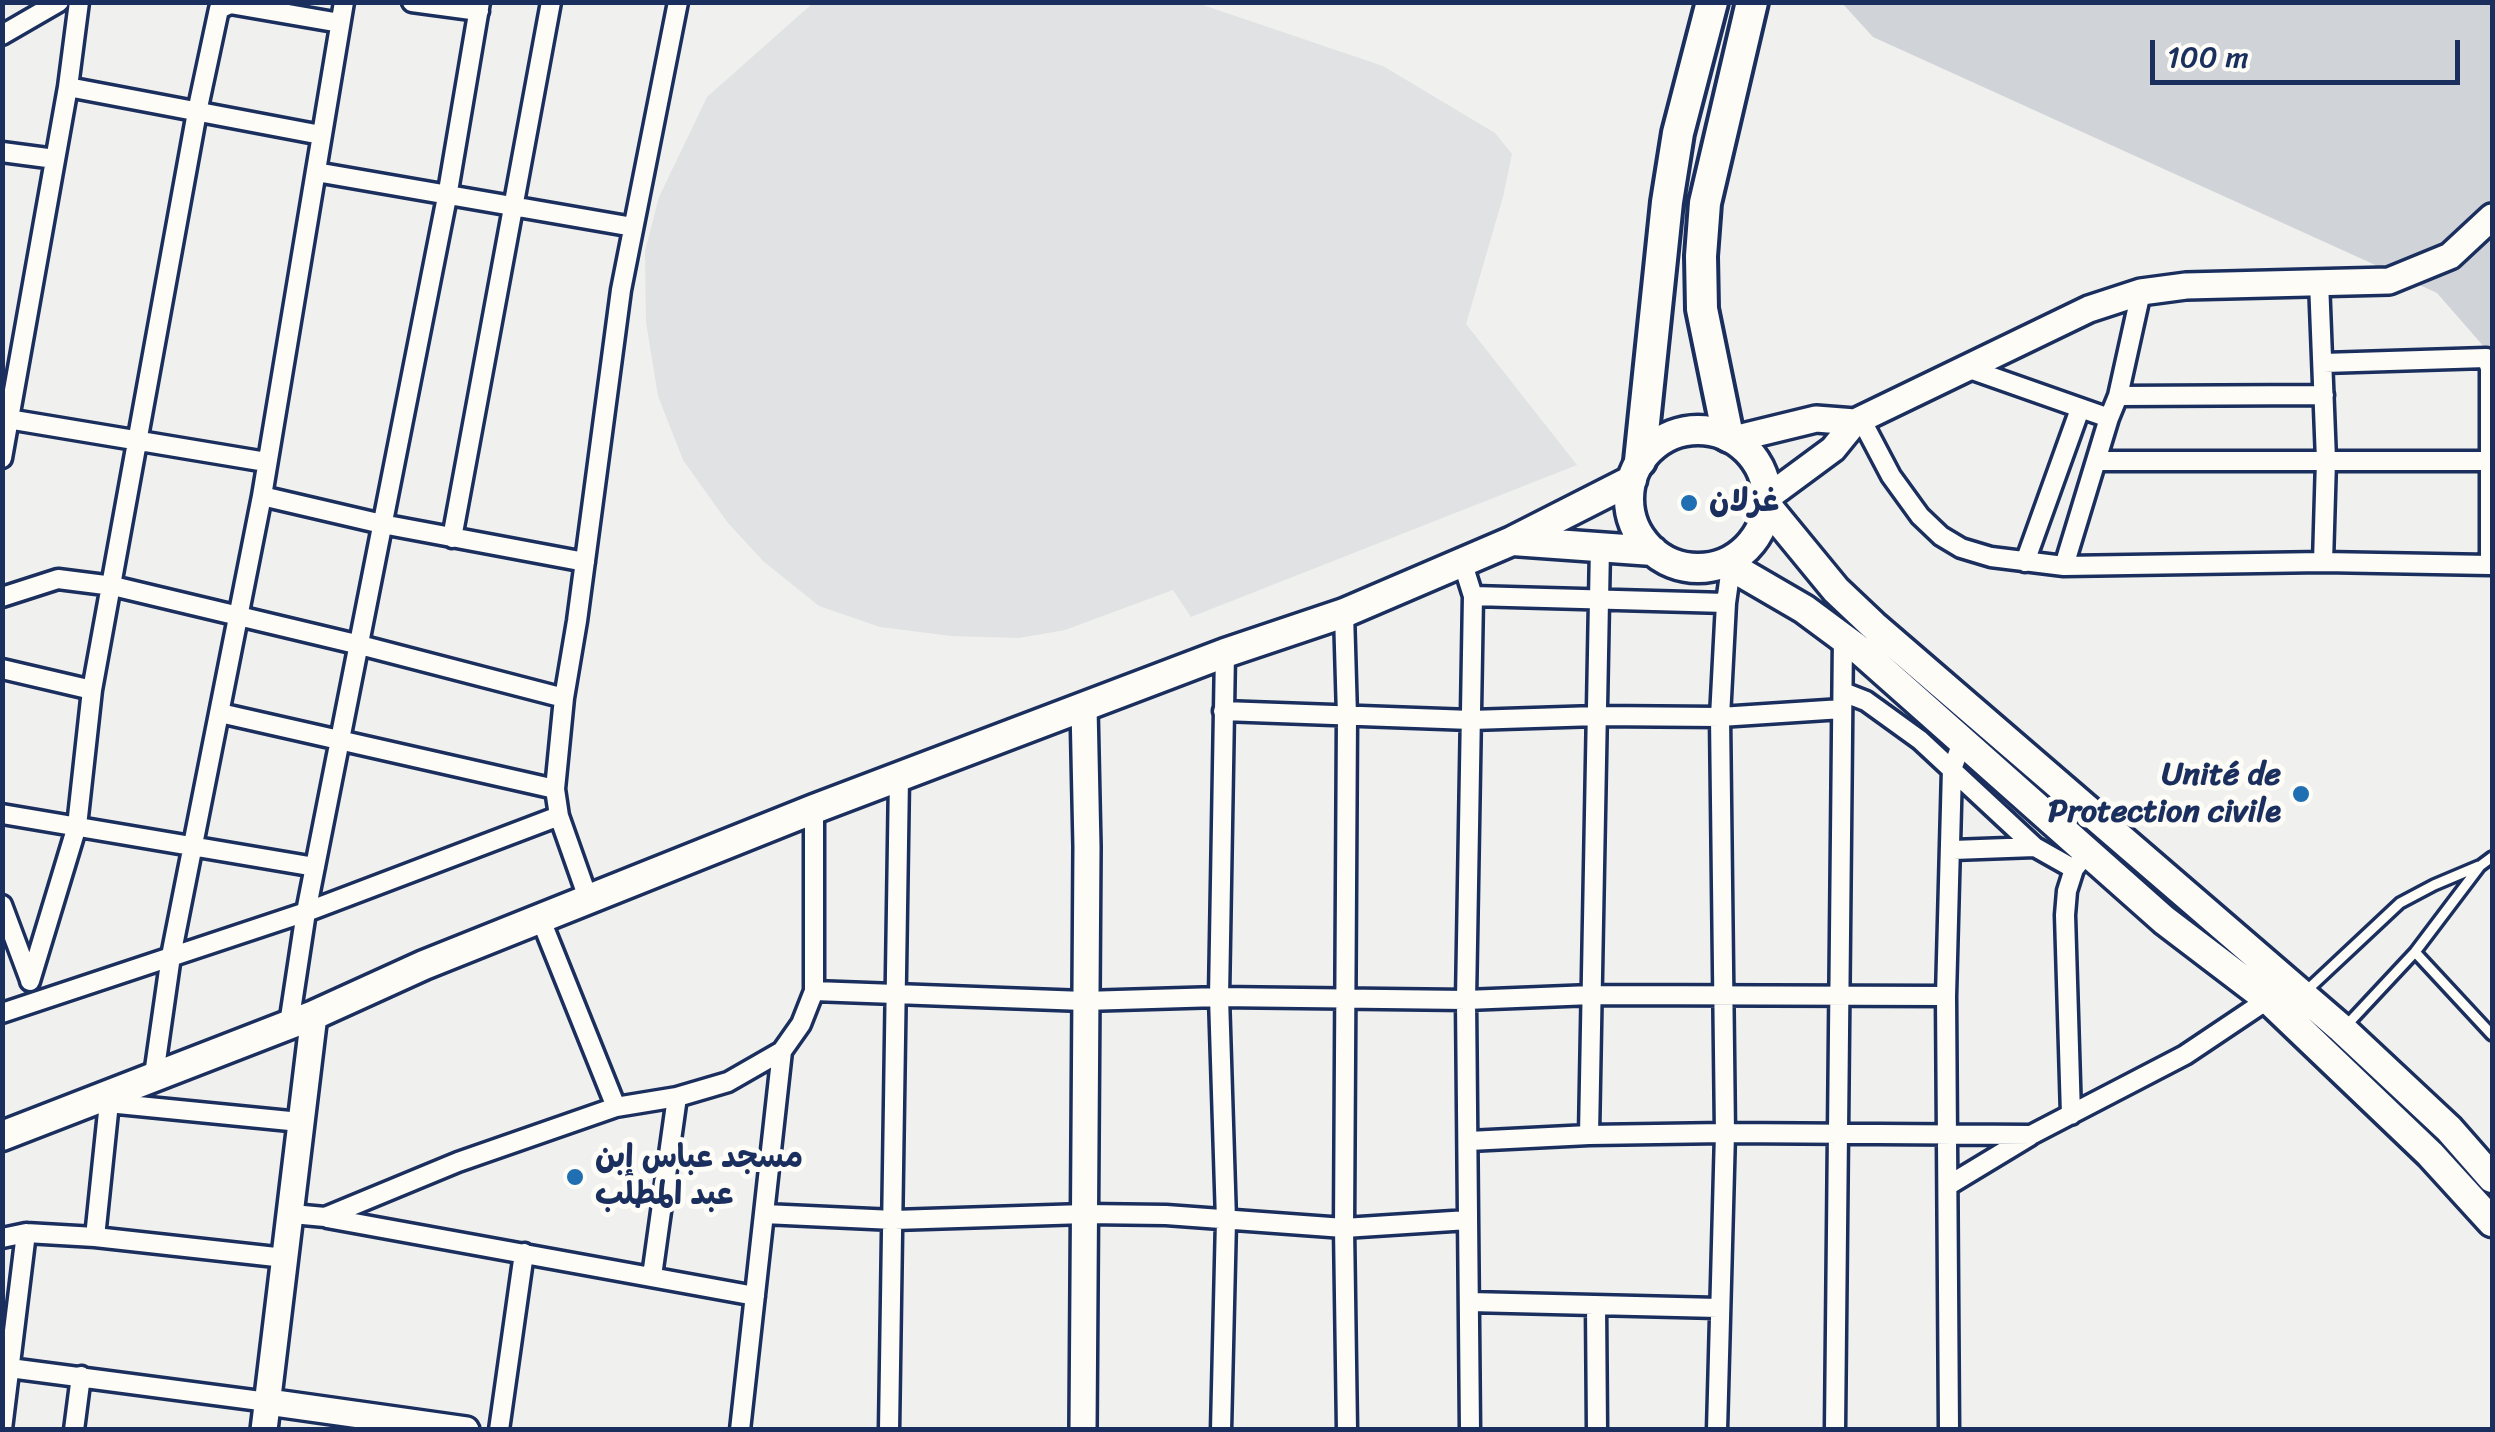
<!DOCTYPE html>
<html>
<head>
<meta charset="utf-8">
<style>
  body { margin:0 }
  #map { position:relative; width:2495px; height:1432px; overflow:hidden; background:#f0f0ee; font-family:Sriracha,sans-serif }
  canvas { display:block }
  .frame { position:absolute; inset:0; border:5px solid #1b2f5e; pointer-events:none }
  .scale { position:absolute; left:2150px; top:40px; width:310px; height:45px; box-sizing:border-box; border:5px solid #1b2f5e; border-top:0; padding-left:12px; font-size:30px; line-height:35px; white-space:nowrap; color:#1b2f5e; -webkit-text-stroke:8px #fdfcf7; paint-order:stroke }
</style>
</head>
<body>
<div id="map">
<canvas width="2495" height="1432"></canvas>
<div class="frame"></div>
<div class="scale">100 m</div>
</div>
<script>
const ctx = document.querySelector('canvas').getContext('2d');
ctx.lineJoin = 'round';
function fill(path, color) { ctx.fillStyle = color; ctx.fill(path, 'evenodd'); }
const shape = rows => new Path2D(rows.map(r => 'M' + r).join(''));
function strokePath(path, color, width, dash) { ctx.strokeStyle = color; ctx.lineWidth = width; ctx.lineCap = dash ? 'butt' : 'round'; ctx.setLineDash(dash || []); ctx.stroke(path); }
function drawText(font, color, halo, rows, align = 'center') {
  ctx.font = font + ' Sriracha,"Playpen Sans Arabic",sans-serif'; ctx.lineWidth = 10; ctx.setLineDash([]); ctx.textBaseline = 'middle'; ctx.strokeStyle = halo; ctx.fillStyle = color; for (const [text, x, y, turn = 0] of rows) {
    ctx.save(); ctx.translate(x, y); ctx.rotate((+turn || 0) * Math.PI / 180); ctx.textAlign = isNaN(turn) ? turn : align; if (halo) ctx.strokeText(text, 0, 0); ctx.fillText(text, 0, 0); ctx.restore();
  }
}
fill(shape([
  [813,3,1197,3,1383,66,1495,133,1512,154,1503,197,1466,324,1577,465,1191,617,1173,590,1065,630,1019,638,951,636,880,627,819,606,763,561,728,523,683,460,658,396,646,322,645,251,659,197,707,97]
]), '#e0e2e3');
fill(shape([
  [1842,3,2492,3,2492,356,2437,293,1873,37]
]), '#d0d3d8');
const lane = shape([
  [2415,952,2492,1035],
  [2304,993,2400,903,2434,885,2479,866],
  [2344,1028,2415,952,2480,866,2492,857]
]);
const street = shape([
  [412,2,479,11],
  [2,35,59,2],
  [68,87,79,2],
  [2,152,55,159],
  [316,172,633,227],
  [2319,281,2326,460,2323,562],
  [1964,367,2109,418,2118,396,2141,292],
  [2118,396,2324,395],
  [2,418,266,462],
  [1861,419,1891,476,1920,516,1941,536,1961,548,1991,557,2064,566,2323,562,2490,565,2490,368,2486,358,2324,363],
  [2,458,68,87,321,135],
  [2097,461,2491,461],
  [262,496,382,524,585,562],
  [452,538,551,2],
  [1462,561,1473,596,1466,1000,1470,1430],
  [2025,562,2080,409],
  [2064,566,2109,418],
  [1473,596,1726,603],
  [2,597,58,579,113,586,360,645,564,698],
  [1344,613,1347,716,1344,1228,1347,1430],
  [2,669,92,690],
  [1843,692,1866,701,1920,740,2035,847],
  [1223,711,1471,720,1597,716,1720,717,1842,709],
  [220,713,555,789],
  [2,814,315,867],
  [1953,850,2035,847,2074,869],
  [589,901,559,816,555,789,564,698,577,621,621,290,678,2],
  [2,905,30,980],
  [541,920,616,1107],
  [30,981,77,826,92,690,197,112,219,9,230,4,340,23],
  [814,991,814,809],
  [2,1013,306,912,559,816],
  [289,1024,306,912,447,197,480,2],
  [154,1075,171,956,262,496,344,2],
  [108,1103,300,1122],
  [2071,1115,2065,915,2067,891,2074,869,2088,851],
  [1589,1135,1600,547],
  [1469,1141,1589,1135,1725,1133,2031,1135,2185,1055,2276,994],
  [1949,1185,2030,1136],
  [292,1214,325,1217,458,1162,616,1107,677,1097,728,1082,782,1051,801,1024,814,991,1084,1001,1219,997,1466,1000,1592,995,1946,996],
  [764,1214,894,1220,1085,1214,1166,1215,1344,1228,1468,1220],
  [327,1218,755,1296],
  [95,1237,110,1093],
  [2,1238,26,1233,95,1237,285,1258],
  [652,1276,677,1097],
  [1470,1302,1718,1308],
  [1596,1306,1597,1430],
  [2,1367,268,1402],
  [2,1429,26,1233],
  [74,1430,81,1376],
  [499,1430,524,1253],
  [740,1430,782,1051],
  [889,1430,899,777],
  [1221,1430,1226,1220,1219,997,1225,653],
  [1717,1430,1725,1133,1720,717,1726,603,1731,567],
  [1835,1430,1843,637],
  [1949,1430,1946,996,1952,769,1963,740]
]);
const secondary = shape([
  [1734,439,1816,419,1855,422],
  [1768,497,1833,449,1855,422,2089,309,2141,292,2186,286,2389,281,2450,256,2492,217],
  [268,1402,466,1430],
  [264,1430,314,1015],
  [1083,1430,1087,847,1084,707]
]);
const primary = shape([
  '1629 499a69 69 0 1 1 138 0a69 69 0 1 1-138 0Z',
  [1767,506,1836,590,1873,625,2342,1029,2449,1129,2492,1178],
  [1513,541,1653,551],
  [1725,563,1804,609,1862,652,2164,920,2269,1000,2430,1154,2492,1222],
  [2,1136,314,1015,424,965,814,809,1225,653,1344,613,1512,541,1632,480]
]);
const highway = shape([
  [1728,436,1702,309,1701,256,1705,203,1752,2],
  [1640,461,1667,202,1678,133,1712,2]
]);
strokePath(lane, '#1b2f5e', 16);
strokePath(street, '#1b2f5e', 25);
strokePath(secondary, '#1b2f5e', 32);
strokePath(primary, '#1b2f5e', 35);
strokePath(highway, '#1b2f5e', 38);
strokePath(lane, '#fdfcf7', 9);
strokePath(street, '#fdfcf7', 18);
strokePath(secondary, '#fdfcf7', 25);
strokePath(primary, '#fdfcf7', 28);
strokePath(highway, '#fdfcf7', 30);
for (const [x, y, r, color] of [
  [1689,503,10,"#1f6fb2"],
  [2301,794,10,"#1f6fb2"],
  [575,1177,10,"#1f6fb2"]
]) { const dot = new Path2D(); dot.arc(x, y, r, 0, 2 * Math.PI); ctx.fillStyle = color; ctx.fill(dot); strokePath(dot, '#fdfcf7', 4); }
drawText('bold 32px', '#1b2f5e', '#fdfcf7', [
  ["غزلان",1709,503],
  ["Unité de",2281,776,"right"],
  ["Protection civile",2281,813,"right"],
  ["مسجد عباس إبن",595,1159],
  ["عبد المطلب",595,1196]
], 'left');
</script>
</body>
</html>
